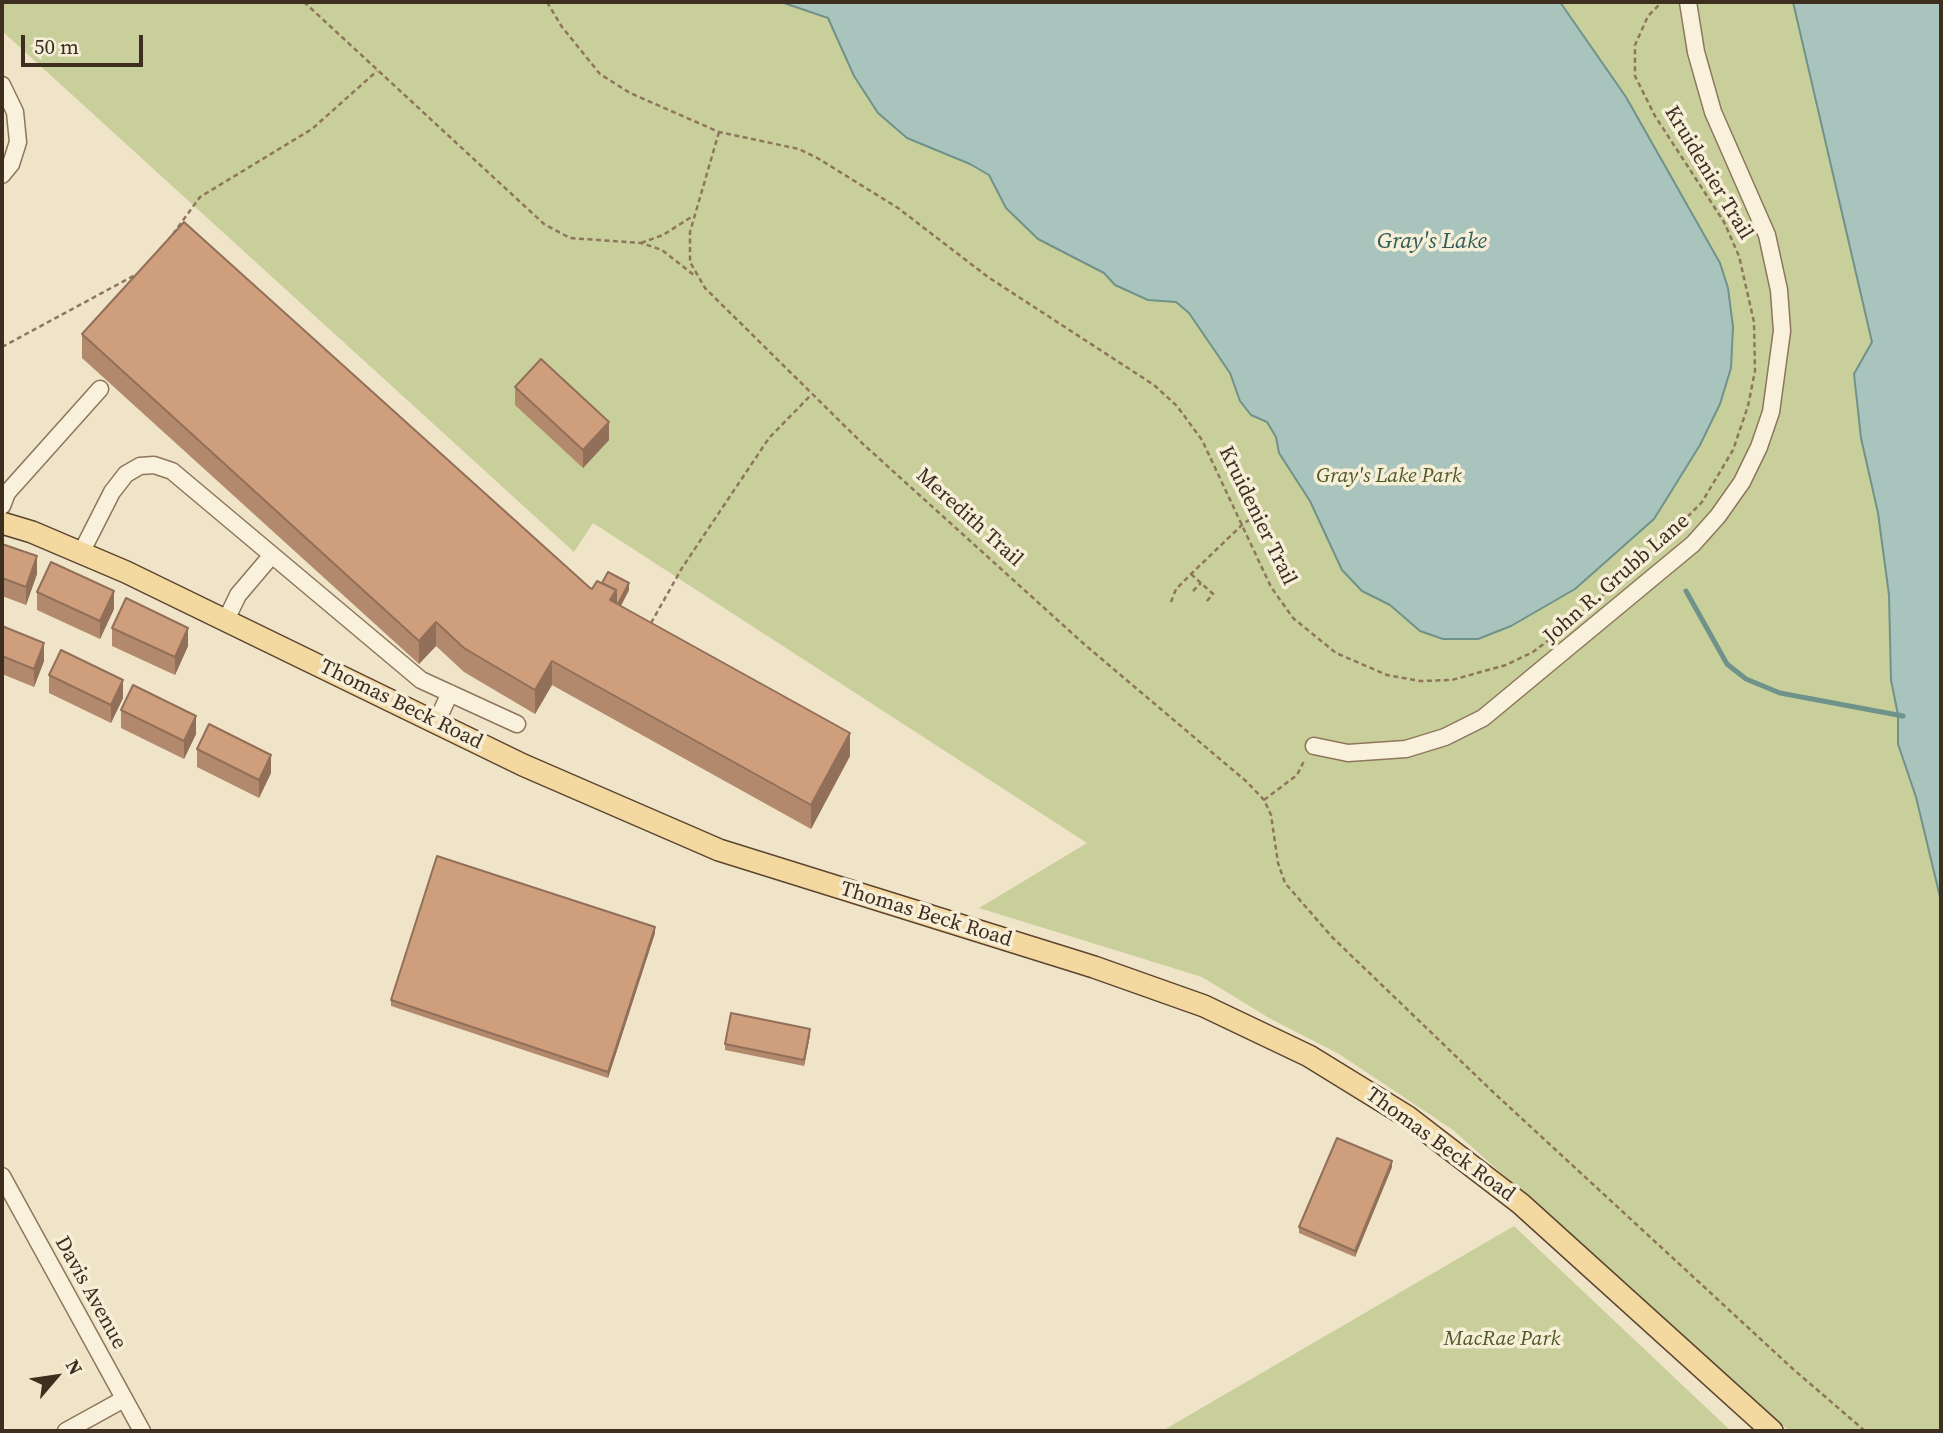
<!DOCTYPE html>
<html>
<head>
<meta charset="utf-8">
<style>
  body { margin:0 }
  #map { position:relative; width:1943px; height:1433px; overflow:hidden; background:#f0e4c8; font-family:"Source Serif 4",serif }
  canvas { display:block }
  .frame { position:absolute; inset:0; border:4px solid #3d2e20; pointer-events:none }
  .north { position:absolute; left:21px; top:1342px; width:70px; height:70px; -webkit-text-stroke:5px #f7eed8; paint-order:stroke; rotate:61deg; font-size:19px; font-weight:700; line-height:28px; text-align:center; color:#3d2e20 }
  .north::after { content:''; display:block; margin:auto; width:24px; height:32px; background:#3d2e20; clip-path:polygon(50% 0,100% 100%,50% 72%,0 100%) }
  .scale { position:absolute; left:21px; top:35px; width:122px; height:32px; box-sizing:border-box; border:4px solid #3d2e20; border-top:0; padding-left:9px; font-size:21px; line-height:24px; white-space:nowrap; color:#3d2e20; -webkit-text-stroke:5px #f7eed8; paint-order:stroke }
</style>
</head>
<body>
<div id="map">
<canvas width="1943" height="1433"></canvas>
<div class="frame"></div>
<div class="north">N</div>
<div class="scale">50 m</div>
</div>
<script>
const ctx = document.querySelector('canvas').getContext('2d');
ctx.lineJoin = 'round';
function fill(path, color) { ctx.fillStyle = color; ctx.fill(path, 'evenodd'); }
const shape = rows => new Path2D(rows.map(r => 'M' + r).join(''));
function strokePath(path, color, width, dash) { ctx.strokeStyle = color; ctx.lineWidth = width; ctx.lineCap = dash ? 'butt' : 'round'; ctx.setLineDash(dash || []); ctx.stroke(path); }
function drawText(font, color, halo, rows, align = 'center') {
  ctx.font = font + ' "Source Serif 4",serif'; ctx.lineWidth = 7; ctx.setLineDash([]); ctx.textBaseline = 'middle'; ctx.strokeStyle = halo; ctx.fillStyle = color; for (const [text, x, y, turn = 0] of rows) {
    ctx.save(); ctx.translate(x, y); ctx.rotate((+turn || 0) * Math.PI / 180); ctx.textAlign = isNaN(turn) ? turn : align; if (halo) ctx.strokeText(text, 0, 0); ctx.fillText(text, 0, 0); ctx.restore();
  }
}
fill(shape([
  [2,2,1793,2,1872,342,1854,374,1862,444,1878,513,1889,595,1890,659,1897,708,1941,879,1941,1431,1789,1431,1453,1130,1339,1054,1269,1018,1202,977,979,908,1087,843,593,523,574,552,2,31],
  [1514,1226,1731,1431,1162,1431]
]), '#c9cf9b');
const water = shape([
  [781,2,1560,2,1626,97,1720,263,1728,288,1733,327,1731,368,1720,404,1700,445,1654,519,1575,589,1511,626,1478,639,1443,639,1420,631,1390,605,1362,591,1342,570,1310,501,1279,453,1276,437,1267,422,1251,415,1240,401,1230,373,1189,313,1176,302,1148,300,1115,285,1104,273,1038,239,1006,208,989,175,970,164,907,138,878,113,854,76,828,18,781,2],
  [1793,2,1941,2,1941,901,1916,797,1898,744,1898,715,1891,680,1889,595,1878,513,1861,438,1854,374,1872,342,1793,2]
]);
fill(water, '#a9c4bc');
strokePath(water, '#6f938a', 2);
strokePath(shape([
  [1686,591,1727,664,1746,679,1780,693,1903,716]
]), '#6f938a', 5);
const minor = shape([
  [2,85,15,112,18,142,11,164,2,175],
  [2,506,7,493,100,389],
  [81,553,112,492,126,474,140,466,154,465,172,471,421,680,517,724],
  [226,620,238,595,272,555],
  [436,723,450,693],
  [1314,746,1348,753,1406,749,1445,737,1483,718,1693,544,1718,516,1742,482,1759,447,1771,412,1782,331,1779,290,1767,235,1713,112,1696,52,1688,2],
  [2,1176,142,1431],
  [66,1431,124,1399]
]);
const major = shape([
  [2,523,32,532,126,572,523,765,719,850,1094,967,1204,1006,1309,1056,1408,1117,1521,1204,1772,1431]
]);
strokePath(minor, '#8d765c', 19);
strokePath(major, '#5b4430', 24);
strokePath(shape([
  [304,2,544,224,570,238,641,243,662,250,695,276],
  [547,2,562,27,600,74,630,93,719,132,799,149,819,159,898,208,988,277,1154,385,1177,406,1202,440,1271,587,1293,618,1336,653,1387,675,1420,681,1452,680,1506,665,1533,652,1563,629],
  [719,132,690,232,690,262,705,288,863,444,1084,644,1247,782,1264,800,1271,815,1278,863,1285,883,1332,937,1493,1092,1793,1369,1865,1431],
  [168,241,200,197,312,129,377,71],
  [641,243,663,235,693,216],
  [2,347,137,274],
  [1191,574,1213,594,1206,602],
  [1193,591,1201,583],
  [1171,602,1176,589,1191,574,1244,523,1265,511],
  [651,623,682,568,769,438,811,395],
  [1568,625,1654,551,1702,502,1733,450,1748,406,1755,371,1754,322,1739,256,1724,222,1655,116,1635,76,1635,45,1648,16,1662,2],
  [1264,800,1297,775,1305,759]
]), '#8d765c', 2.5, [5, 3.5]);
strokePath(minor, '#faf1dc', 16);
strokePath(major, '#f3d9a0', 21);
fill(shape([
  [82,334,592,589,602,583,629,590,621,606,850,756,811,829,552,685,535,714,464,672,436,646,419,664,82,358],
  [515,387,609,440,583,468,515,405],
  [2,544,37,574,26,605,2,596],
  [37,592,114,609,100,639,37,610],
  [2,626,44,661,34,687,2,674],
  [112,628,188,646,175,675,112,646],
  [49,675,123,698,111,723,49,693],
  [121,710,196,734,184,759,121,728],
  [197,749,271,773,259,798,197,767],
  [655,933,608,1078,391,1006,391,1000],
  [810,1035,804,1066,725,1050,725,1044],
  [1392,1167,1355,1257,1299,1233,1299,1227]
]), '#b2896c');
fill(shape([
  [609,422,609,440,583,468,583,450],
  [37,556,37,574,26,605,26,587],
  [629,583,629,590,618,611,618,605],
  [616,590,616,614,610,600],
  [114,591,114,609,100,639,100,621],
  [436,622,436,646,419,664,419,641],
  [188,628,188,646,175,675,175,657],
  [44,643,44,661,34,687,34,669],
  [552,661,552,685,535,714,535,690],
  [123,680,123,698,111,723,111,705],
  [196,716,196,734,184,759,184,741],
  [850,733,850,756,811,829,811,805],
  [271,755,271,773,259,798,259,780],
  [655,927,655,933,608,1078,608,1072],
  [810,1029,810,1035,804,1066,804,1060],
  [1392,1161,1392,1167,1355,1257,1355,1251]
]), '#916f58');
const building = shape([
  [184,222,590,588,592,589,597,581,616,590,610,600,850,733,811,805,552,661,535,690,464,648,436,622,419,641,82,334,184,222],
  [541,359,609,422,583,450,515,387,541,359],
  [2,544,37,556,26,587,2,578,2,544],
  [51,562,114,591,100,621,37,592,51,562],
  [608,572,629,583,618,604,616,603,616,590,602,583,608,572],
  [126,598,188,628,175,657,112,628,126,598],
  [2,626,44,643,34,669,2,656,2,626],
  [61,650,123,680,111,705,49,675,61,650],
  [133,685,196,716,184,741,121,710,133,685],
  [209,724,271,755,259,780,197,749,209,724],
  [437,856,655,927,608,1072,391,1000,437,856],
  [731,1013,810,1029,804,1060,725,1044,731,1013],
  [1337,1138,1392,1161,1355,1251,1299,1227,1337,1138]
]);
fill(building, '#cf9f7d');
strokePath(building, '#916f58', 2);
drawText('21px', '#3d2e20', '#f7eed8', [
  ["Kruidenier Trail",1708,173,59],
  ["Kruidenier Trail",1257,516,64],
  ["Meredith Trail",969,518,42],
  ["John R. Grubb Lane",1617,579,-41],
  ["Thomas Beck Road",401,705,26],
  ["Thomas Beck Road",926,915,17],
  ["Thomas Beck Road",1440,1145,36],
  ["Davis Avenue",90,1293,61]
]);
drawText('italic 21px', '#4d5a26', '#f7eed8', [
  ["Gray's Lake Park",1389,477],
  ["MacRae Park",1502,1340]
]);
drawText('italic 23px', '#2f5d5a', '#f7eed8', [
  ["Gray's Lake",1432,242]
]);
</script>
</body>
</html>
